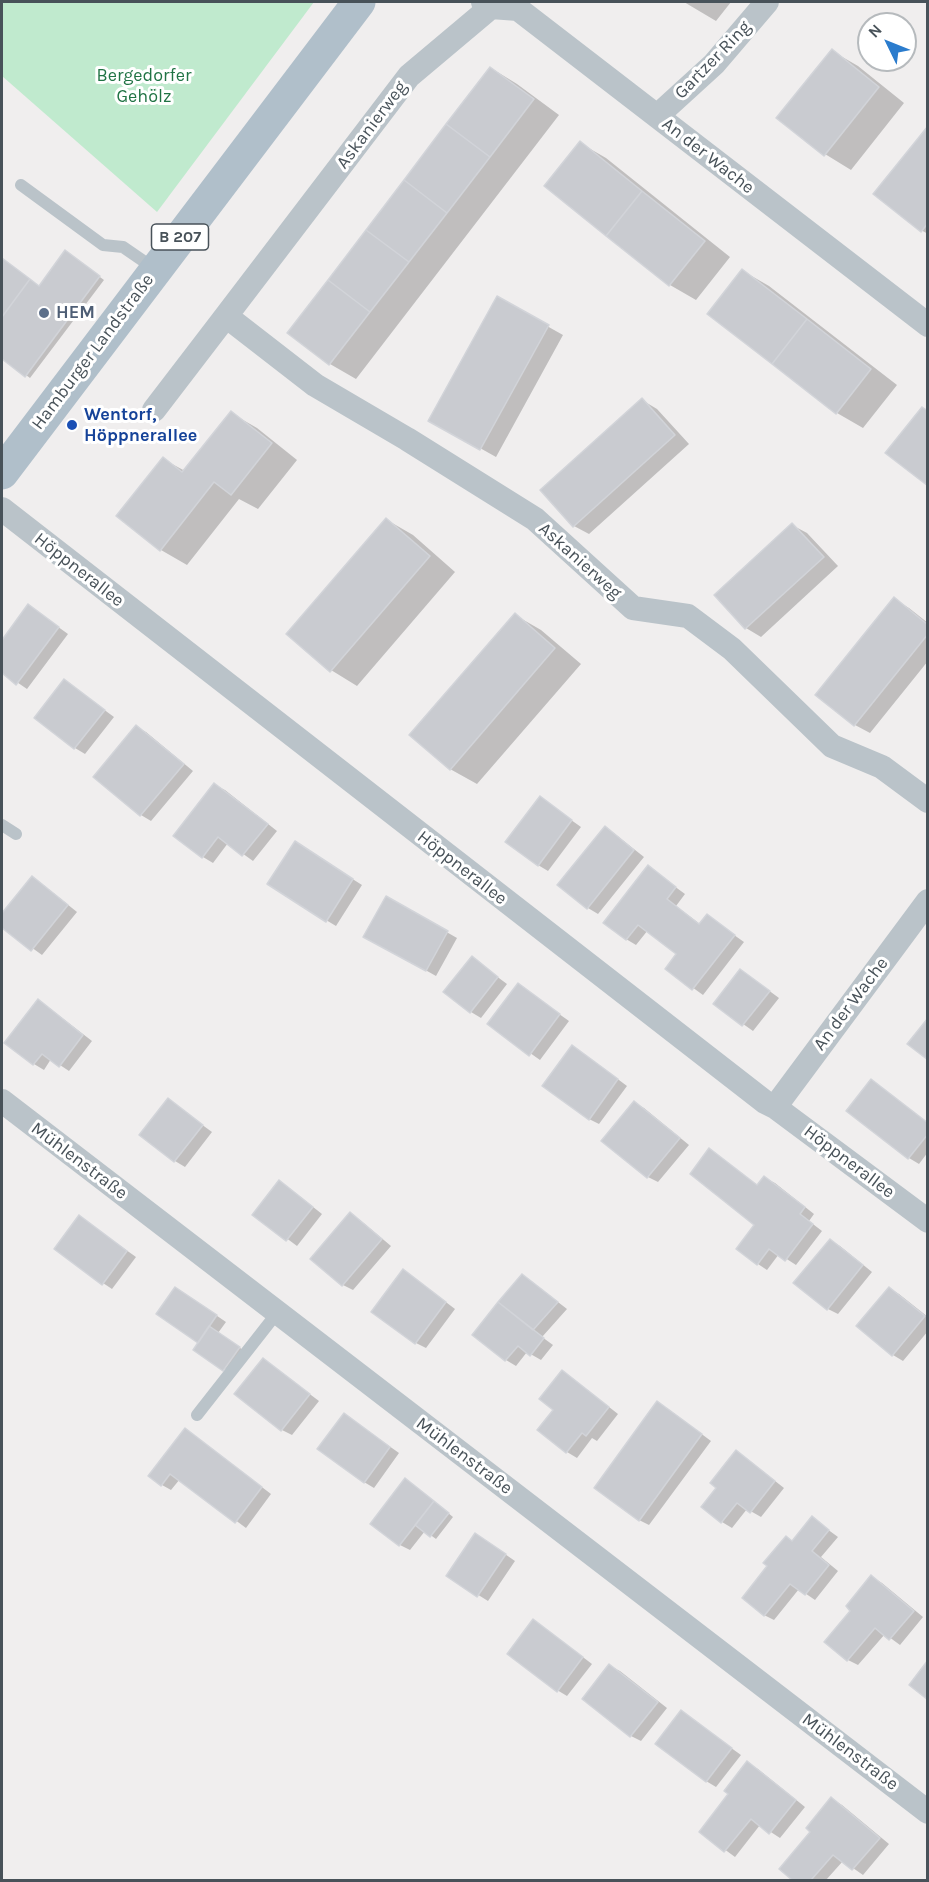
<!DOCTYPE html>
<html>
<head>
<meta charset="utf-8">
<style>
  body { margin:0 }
  #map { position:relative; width:929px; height:1882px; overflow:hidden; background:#f0eeee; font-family:Karla,sans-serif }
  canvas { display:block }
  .frame { position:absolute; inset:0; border:3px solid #485259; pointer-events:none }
  .north { position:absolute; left:857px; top:12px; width:60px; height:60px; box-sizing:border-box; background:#fff; border:2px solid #b6babd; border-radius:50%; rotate:313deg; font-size:16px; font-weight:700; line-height:24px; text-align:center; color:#485259 }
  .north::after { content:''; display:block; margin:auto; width:21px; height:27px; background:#2b7ccd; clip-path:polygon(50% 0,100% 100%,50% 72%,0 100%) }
</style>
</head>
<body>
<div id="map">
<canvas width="929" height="1882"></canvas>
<div class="frame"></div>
<div class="north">N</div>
</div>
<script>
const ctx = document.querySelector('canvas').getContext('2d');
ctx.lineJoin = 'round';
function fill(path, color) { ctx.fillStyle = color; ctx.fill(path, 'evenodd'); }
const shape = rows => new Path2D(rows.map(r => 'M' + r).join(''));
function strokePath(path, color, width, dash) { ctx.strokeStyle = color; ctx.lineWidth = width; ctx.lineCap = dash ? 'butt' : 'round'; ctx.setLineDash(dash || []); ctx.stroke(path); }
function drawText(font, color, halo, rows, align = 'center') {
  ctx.font = font + ' Karla,sans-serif'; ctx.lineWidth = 6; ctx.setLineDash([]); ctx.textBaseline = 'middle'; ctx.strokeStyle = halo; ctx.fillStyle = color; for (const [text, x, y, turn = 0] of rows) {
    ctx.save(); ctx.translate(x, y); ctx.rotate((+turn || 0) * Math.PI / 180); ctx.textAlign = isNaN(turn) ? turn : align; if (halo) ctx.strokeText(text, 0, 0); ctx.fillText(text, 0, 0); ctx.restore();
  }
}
fill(shape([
  [2,2,314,2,157,212,2,76]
]), '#c0eace');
fill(shape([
  [684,2,731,2,716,21],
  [832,51,858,66,904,103,851,170,825,154],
  [491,68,517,84,559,115,356,379,330,364],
  [928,129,928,234,921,230],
  [580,143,606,158,730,257,696,300,670,285],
  [70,255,104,280,30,378,2,357,2,259,39,287],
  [743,271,769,286,897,385,863,428,837,413,710,314],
  [497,298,563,335,496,457,430,420],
  [642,400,657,409,689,444,589,534,574,526],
  [231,413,257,428,297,460,258,509,239,499,187,565,161,550,163,459,185,471],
  [387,520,413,535,455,572,357,686,331,670],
  [792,525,807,533,838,566,761,637,746,628,716,595],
  [894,599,909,608,928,623,928,661,870,733,855,725,817,695],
  [29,606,68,634,27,689,2,672,2,642],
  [515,615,541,630,581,664,477,784,450,769],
  [65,681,114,717,85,754,75,748],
  [136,727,146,732,193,771,151,821,141,815,95,777],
  [215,785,225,790,277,831,253,861,228,843,213,863,203,857],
  [540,798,581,827,548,871,538,865],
  [605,828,615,834,644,857,598,914,588,908],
  [305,849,362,885,336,926,326,920],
  [648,867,685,894,676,906,700,924,707,916,744,942,703,995,667,969,678,954,648,930,636,945,626,939],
  [32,878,42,884,77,912,42,955,2,926,2,915],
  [387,898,457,938,436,976,365,936],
  [472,958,507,984,481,1018,471,1012],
  [741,970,779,998,753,1031,715,1004],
  [518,985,569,1021,540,1060,489,1024],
  [38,1001,48,1007,92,1041,69,1071,51,1059,44,1070,34,1064],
  [583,1053,627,1086,599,1124,589,1119],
  [168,1100,212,1132,185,1167,175,1161],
  [634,1103,644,1108,689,1145,658,1182,648,1177],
  [928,1123,928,1152,919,1164,909,1158],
  [710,1150,758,1186,765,1178,775,1183,814,1214,809,1221,822,1231,796,1265,779,1254,767,1270,758,1264,756,1225],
  [289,1188,322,1214,297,1246,254,1214],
  [350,1214,360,1220,391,1246,353,1290,343,1285],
  [80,1217,136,1257,112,1289,103,1283],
  [830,1240,840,1246,872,1272,838,1314,828,1309],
  [413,1277,455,1309,426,1348,416,1343],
  [532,1282,567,1309,542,1337,553,1345,541,1360,527,1352,516,1366,506,1360,474,1334],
  [889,1288,899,1294,928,1317,928,1331,903,1361,893,1355,858,1326],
  [185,1294,226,1322,218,1333,249,1354,234,1375,195,1349,200,1343],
  [263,1359,319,1401,292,1435,282,1430,236,1394],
  [563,1372,572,1378,618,1414,597,1441,592,1438,577,1458,567,1452,555,1410],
  [668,1409,711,1441,649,1525,639,1520],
  [354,1421,399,1453,374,1488,364,1482],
  [195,1436,271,1494,246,1528,180,1479,171,1490,162,1485],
  [746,1458,784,1488,761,1517,747,1509,732,1528,722,1522],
  [415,1486,453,1517,436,1539,425,1531,410,1550,400,1545],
  [812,1518,838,1537,821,1557,838,1571,815,1600,799,1589,774,1620,764,1615,793,1542],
  [486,1541,515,1561,488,1601,448,1576],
  [872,1577,882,1583,923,1617,900,1645,885,1634,858,1665,848,1660,826,1641,852,1611],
  [543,1627,592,1664,567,1696,557,1690],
  [610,1666,620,1671,667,1708,641,1741,631,1736],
  [681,1712,741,1755,716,1787,706,1781],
  [748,1763,758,1769,805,1807,780,1838,760,1825,735,1857,701,1832,730,1794],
  [832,1799,842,1805,889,1844,863,1875,843,1861,826,1880,795,1880,781,1869,813,1832]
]), '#0003');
const building = shape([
  [832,49,879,87,824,156,776,118,832,49],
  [490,67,534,99,490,157,446,124,490,67],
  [446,124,490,157,447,213,404,180,446,124],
  [928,126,928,223,921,232,873,194,928,126],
  [580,141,642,191,606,236,544,186,580,141],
  [404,180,447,213,409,262,366,230,404,180],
  [642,191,705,241,669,286,606,236,642,191],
  [366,230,409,262,370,312,328,280,366,230],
  [65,250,100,276,25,377,2,359,2,317,30,279,39,286,65,250],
  [2,258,30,279,2,317,2,258],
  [742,269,807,319,772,364,707,314,742,269],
  [328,280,370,312,329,365,287,333,328,280],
  [497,296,549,325,480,450,428,421,497,296],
  [807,319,871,369,836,414,772,364,807,319],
  [642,398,675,435,573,527,540,490,642,398],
  [922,407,928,411,928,486,885,453,922,407],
  [231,411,272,443,231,495,214,482,160,551,116,516,163,457,182,472,231,411],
  [386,518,430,556,330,672,286,634,386,518],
  [792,523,824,557,745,629,714,595,792,523],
  [894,597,928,625,928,634,854,726,815,695,894,597],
  [28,604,59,627,16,685,2,673,2,640,28,604],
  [515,613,555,648,450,770,409,735,515,613],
  [64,679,105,710,74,749,34,718,64,679],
  [136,725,184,764,140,816,93,777,136,725],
  [214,783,268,824,242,856,218,837,202,858,173,836,214,783],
  [540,796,572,820,538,866,505,842,540,796],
  [605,826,634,850,587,909,557,885,605,826],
  [295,841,353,879,326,922,267,884,295,841],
  [648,865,676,887,667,899,699,924,707,914,735,935,692,990,665,969,676,954,638,925,626,940,603,923,648,865],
  [32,876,68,905,31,951,2,928,2,913,32,876],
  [386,896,448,931,426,971,363,937,386,896],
  [472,956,498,977,470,1013,443,992,472,956],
  [740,969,770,991,742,1026,713,1004,740,969],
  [518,983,560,1014,529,1056,487,1024,518,983],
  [38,999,83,1035,59,1067,42,1054,33,1065,4,1043,38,999],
  [928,1018,928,1060,907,1044,928,1018],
  [572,1045,618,1079,589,1120,542,1086,572,1045],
  [871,1079,928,1123,928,1134,908,1159,846,1111,871,1079],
  [168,1098,203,1125,174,1162,139,1135,168,1098],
  [634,1101,680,1138,647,1178,601,1141,634,1101],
  [709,1148,757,1185,764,1176,805,1207,800,1214,813,1224,785,1261,769,1249,757,1265,736,1249,754,1225,690,1174,709,1148],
  [279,1180,313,1207,286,1241,252,1215,279,1180],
  [350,1212,382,1239,342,1286,310,1259,350,1212],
  [79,1215,127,1251,102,1285,54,1249,79,1215],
  [830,1239,863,1265,827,1310,793,1283,830,1239],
  [403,1269,446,1302,415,1344,371,1312,403,1269],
  [522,1274,558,1302,533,1330,498,1302,522,1274],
  [175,1287,217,1315,198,1343,156,1314,175,1287],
  [889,1287,925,1316,892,1356,856,1326,889,1287],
  [498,1302,544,1338,530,1356,518,1346,505,1361,472,1335,498,1302],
  [209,1326,240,1347,223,1371,193,1350,209,1326],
  [263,1358,310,1394,281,1431,234,1394,263,1358],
  [562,1370,609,1407,586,1436,582,1433,566,1453,537,1430,553,1410,539,1399,562,1370],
  [657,1401,702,1434,639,1521,594,1488,657,1401],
  [344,1413,390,1447,364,1483,317,1449,344,1413],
  [185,1428,262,1487,235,1523,170,1474,161,1486,148,1476,185,1428],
  [736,1450,775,1481,750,1513,737,1503,721,1523,701,1507,716,1488,710,1483,736,1450],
  [405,1478,434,1501,399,1546,370,1524,405,1478],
  [434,1501,449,1513,430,1537,415,1525,434,1501],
  [812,1516,829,1530,812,1551,829,1565,805,1595,790,1584,764,1616,742,1598,767,1566,763,1563,786,1536,792,1541,812,1516],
  [475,1533,506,1554,477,1597,446,1576,475,1533],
  [871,1575,914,1611,889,1640,875,1628,847,1661,824,1642,850,1611,846,1606,871,1575],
  [533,1619,583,1657,557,1692,507,1654,533,1619],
  [928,1660,928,1700,909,1685,928,1660],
  [609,1664,658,1702,630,1737,582,1699,609,1664],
  [681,1710,732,1748,706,1782,655,1744,681,1710],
  [747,1761,796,1800,769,1834,751,1819,724,1852,699,1832,728,1794,724,1791,747,1761],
  [831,1797,880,1838,852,1870,833,1855,811,1880,792,1880,779,1869,810,1832,806,1828,831,1797]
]);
fill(building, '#c9cbd0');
strokePath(building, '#d2d4d9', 1.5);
strokePath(shape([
  [21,185,103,245,123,247,155,269],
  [2,825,16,834],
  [197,1415,277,1313]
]), '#bac3c9', 12);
strokePath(shape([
  [483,2,491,7,518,9,928,325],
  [491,7,409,76,226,316,315,385,407,439,535,519,633,608,688,616,732,649,832,746,882,767,928,801],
  [657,116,714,64,767,2],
  [154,410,226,316],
  [2,509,765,1102,775,1107,928,1221],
  [2,1101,928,1812],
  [775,1107,928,901]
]), '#bac3c9', 24);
strokePath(shape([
  [2,473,359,2]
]), '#b0bfca', 33);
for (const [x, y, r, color] of [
  [44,313,6,"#5c6f8a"],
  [72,425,6,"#1a4fb4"]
]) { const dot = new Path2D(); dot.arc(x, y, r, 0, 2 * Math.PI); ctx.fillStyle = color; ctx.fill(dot); strokePath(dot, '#fff', 2); }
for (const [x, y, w] of [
  [180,237,57]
]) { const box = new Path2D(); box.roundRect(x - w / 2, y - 13, w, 26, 4.5); ctx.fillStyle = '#fff'; ctx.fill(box); strokePath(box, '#485259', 1.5); }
drawText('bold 16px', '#485259', null, [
  ["B 207",180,237]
]);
drawText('18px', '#485259', '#fff', [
  ["Gartzer Ring",713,60,-46],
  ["Askanierweg",372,125,-53],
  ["An der Wache",708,156,38],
  ["Hamburger Landstraße",93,352,-53],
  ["Askanierweg",580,561,42],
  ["Höppnerallee",79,570,38],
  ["Höppnerallee",462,868,38],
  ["An der Wache",851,1004,-53],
  ["Mühlenstraße",79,1161,37],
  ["Höppnerallee",849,1162,37],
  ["Mühlenstraße",464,1456,37],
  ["Mühlenstraße",850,1752,37]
]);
drawText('18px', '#207344', '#fff', [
  ["Bergedorfer",144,76],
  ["Gehölz",144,97]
]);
drawText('bold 18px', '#4e5e75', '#fff', [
  ["HEM",56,313]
], 'left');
drawText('bold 18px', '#164399', '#fff', [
  ["Wentorf,",84,415],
  ["Höppnerallee",84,436]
], 'left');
</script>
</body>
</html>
